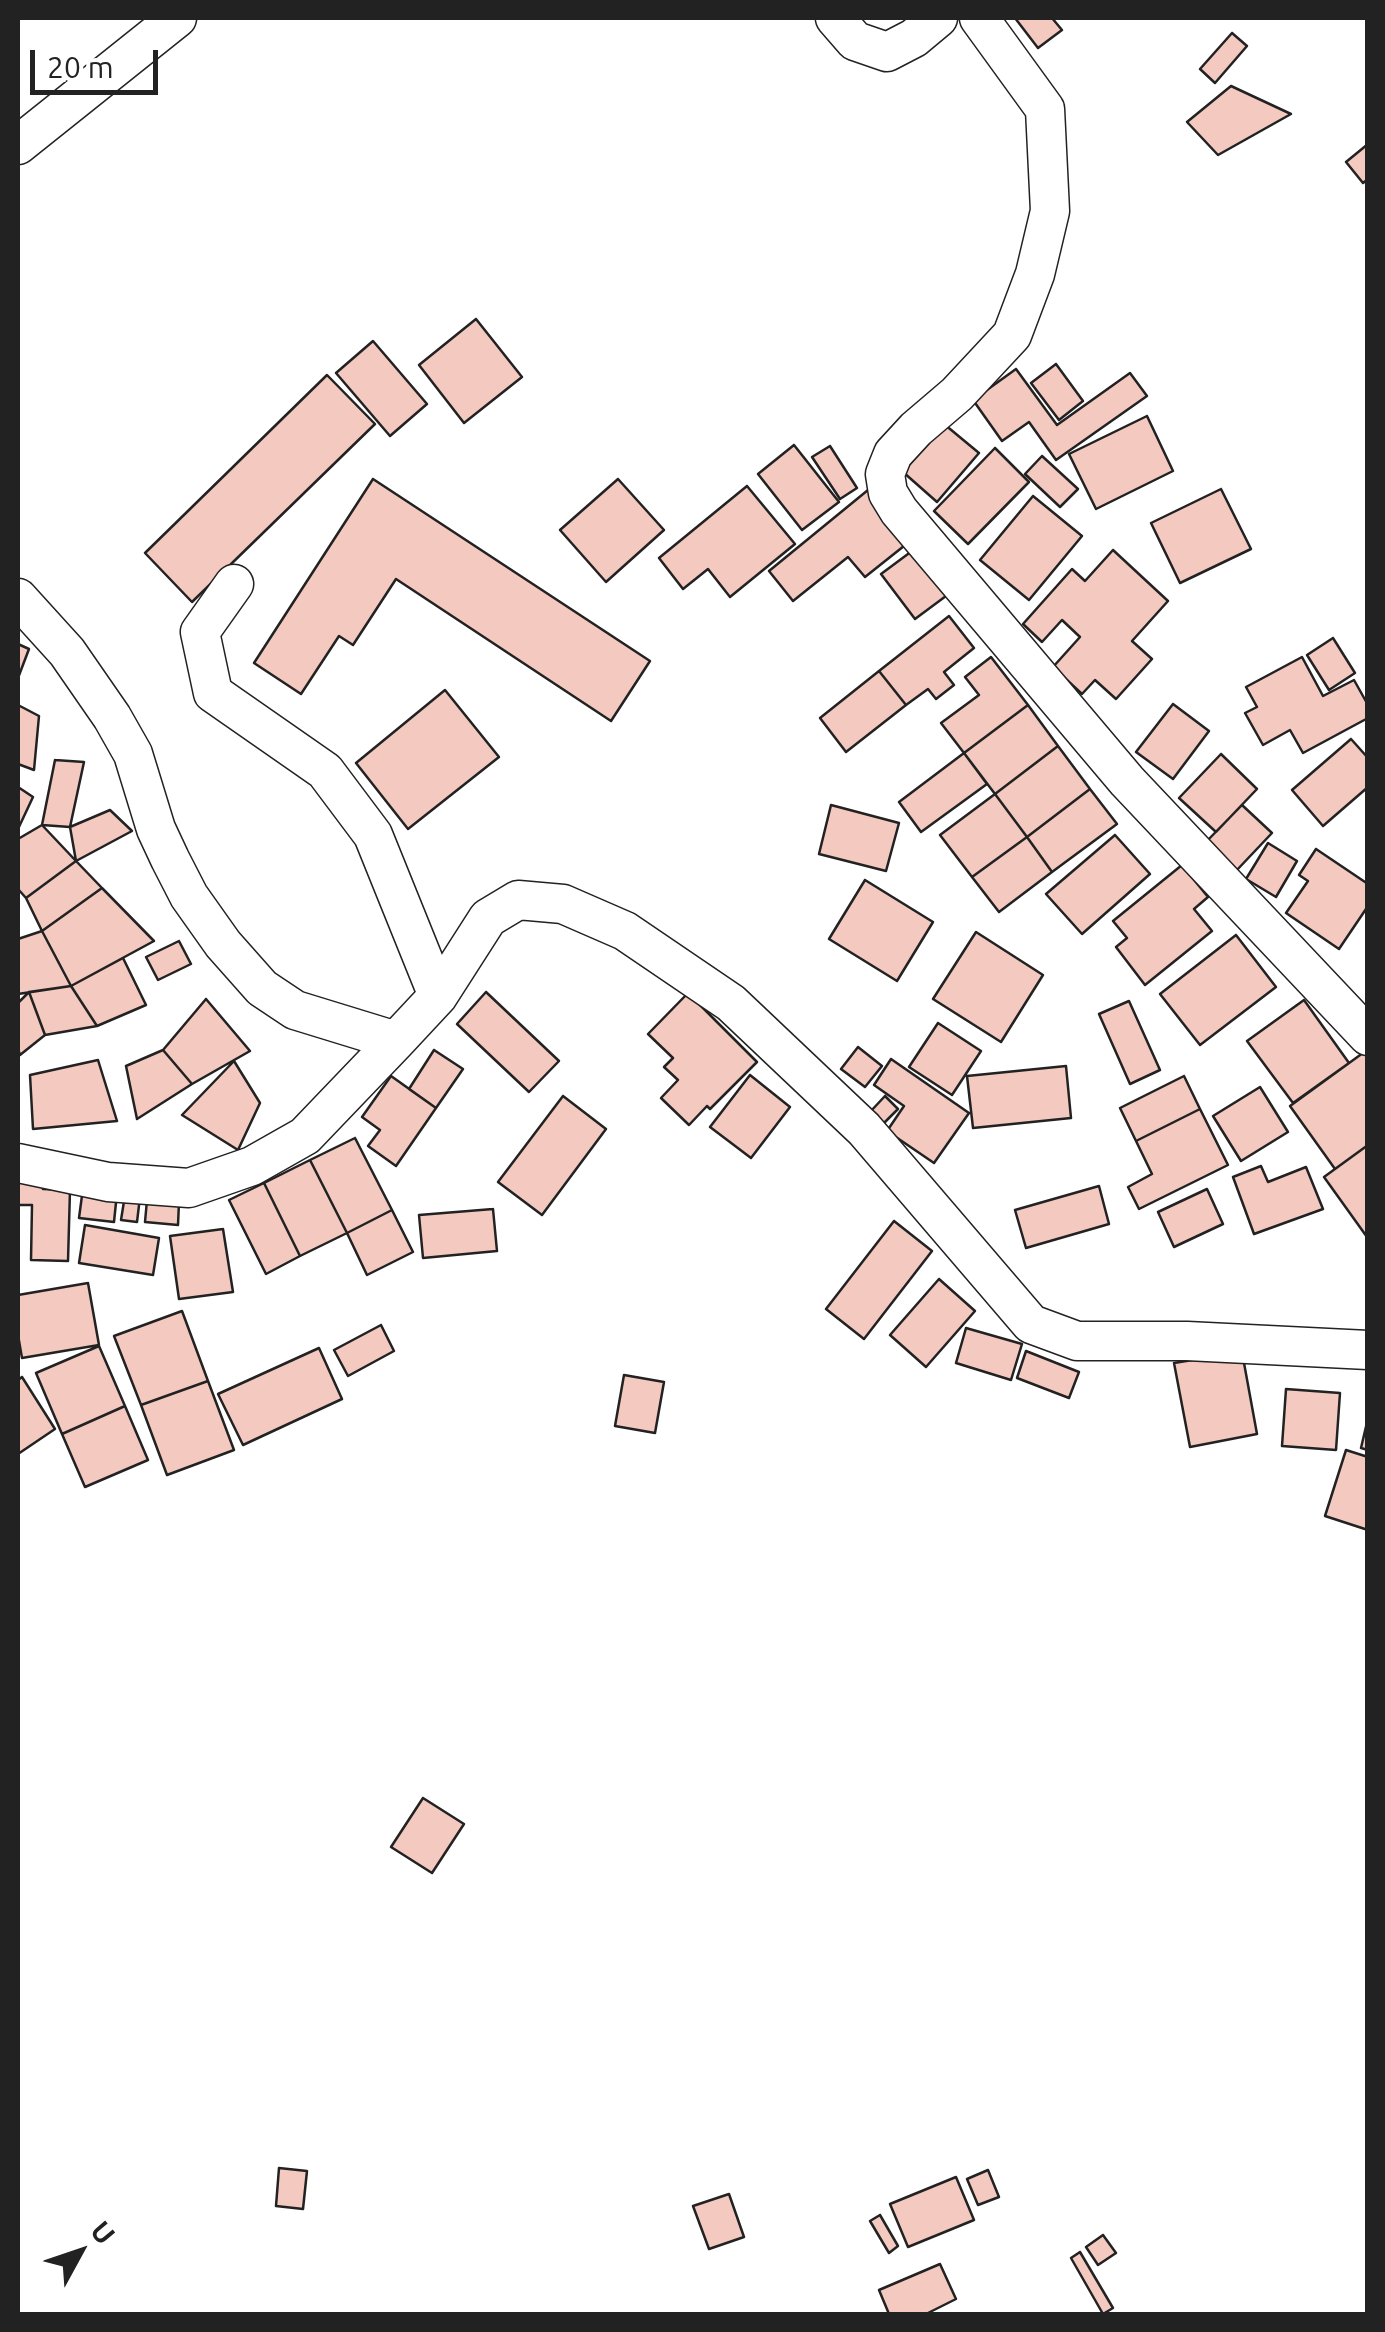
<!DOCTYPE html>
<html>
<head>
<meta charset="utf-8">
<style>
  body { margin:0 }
  #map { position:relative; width:1385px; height:2332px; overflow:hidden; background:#fff; font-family:Ubuntu,sans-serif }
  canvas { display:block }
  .frame { position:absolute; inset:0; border:20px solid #222; pointer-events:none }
  .north { position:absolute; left:30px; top:2202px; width:100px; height:100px; -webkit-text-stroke:8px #fff; paint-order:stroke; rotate:50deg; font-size:28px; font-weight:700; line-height:40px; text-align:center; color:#222 }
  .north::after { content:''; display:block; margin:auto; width:35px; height:45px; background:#222; clip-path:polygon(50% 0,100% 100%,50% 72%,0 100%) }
  .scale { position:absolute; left:30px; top:50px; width:128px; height:45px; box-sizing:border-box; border:5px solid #222; border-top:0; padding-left:12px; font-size:30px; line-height:35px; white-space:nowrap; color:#222; -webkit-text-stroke:8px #fff; paint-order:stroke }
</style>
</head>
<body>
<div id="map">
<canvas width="1385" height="2332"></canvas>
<div class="frame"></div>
<div class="north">U</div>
<div class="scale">20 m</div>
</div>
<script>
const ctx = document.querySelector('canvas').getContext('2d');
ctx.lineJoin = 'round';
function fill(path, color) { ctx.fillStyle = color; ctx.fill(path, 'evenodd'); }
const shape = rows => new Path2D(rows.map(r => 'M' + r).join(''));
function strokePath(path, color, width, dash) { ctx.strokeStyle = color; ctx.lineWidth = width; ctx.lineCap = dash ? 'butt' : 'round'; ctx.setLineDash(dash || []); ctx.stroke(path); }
const building = shape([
  [1015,18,1052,18,1062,30,1038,48,1015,18],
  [1232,33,1247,46,1215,83,1200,69,1232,33],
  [1231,86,1291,114,1218,155,1187,122,1231,86],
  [1368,144,1368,179,1363,183,1346,162,1368,144],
  [476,319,522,377,464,423,419,365,476,319],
  [373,341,427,404,390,436,336,373,373,341],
  [1056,364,1083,401,1059,420,1031,383,1056,364],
  [1016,369,1057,425,1130,373,1147,396,1056,460,1029,422,1002,441,973,400,1016,369],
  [327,375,375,424,192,602,145,553,327,375],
  [1147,416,1173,471,1096,509,1069,454,1147,416],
  [944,424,979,453,937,502,903,472,944,424],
  [794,445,839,502,802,530,758,474,794,445],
  [830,446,857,488,840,499,812,457,830,446],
  [995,448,1029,482,968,544,934,511,995,448],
  [1042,456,1078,489,1060,507,1025,474,1042,456],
  [373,479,650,661,611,721,396,579,353,645,339,636,301,694,254,663,373,479],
  [618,479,664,530,606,582,560,530,618,479],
  [747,486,795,544,730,597,708,569,683,589,659,558,747,486],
  [1221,489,1251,549,1180,583,1151,523,1221,489],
  [868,490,909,542,865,577,848,557,793,601,769,571,868,490],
  [1033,496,1082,536,1029,600,980,560,1033,496],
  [1113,550,1168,601,1132,641,1152,659,1116,699,1095,680,1082,694,1053,667,1080,637,1062,620,1042,642,1023,624,1072,569,1085,581,1113,550],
  [912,551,946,596,915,619,881,574,912,551],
  [949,616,974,648,944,672,954,685,936,699,928,689,906,705,879,671,949,616],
  [1333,638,1355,673,1329,690,1307,655,1333,638],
  [18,644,29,649,18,678,18,644],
  [991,657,1028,705,964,753,941,723,979,695,965,677,991,657],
  [1302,657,1323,696,1354,680,1368,705,1368,718,1303,753,1290,730,1263,745,1245,713,1257,707,1246,687,1302,657],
  [879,671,906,705,846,752,820,718,879,671],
  [445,690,499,757,408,829,356,763,445,690],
  [1173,704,1209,731,1173,779,1136,752,1173,704],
  [18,705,39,716,34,770,18,764,18,705],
  [1028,705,1058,746,995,794,964,753,1028,705],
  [1351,739,1368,758,1368,787,1323,826,1292,790,1351,739],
  [1058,746,1090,789,1027,837,995,794,1058,746],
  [964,753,987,784,921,832,899,802,964,753],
  [1221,754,1257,789,1216,832,1179,798,1221,754],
  [55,760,84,762,70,827,42,825,55,760],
  [18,787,33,797,18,829,18,787],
  [1090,789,1117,824,1052,872,1027,837,1090,789],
  [995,794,1027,837,972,877,940,835,995,794],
  [831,805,899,823,886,871,819,854,831,805],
  [1242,805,1272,833,1236,871,1205,843,1242,805],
  [110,810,132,831,76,861,70,827,110,810],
  [42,825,76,861,26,898,18,889,18,839,42,825],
  [1115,835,1150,874,1082,934,1046,894,1115,835],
  [1027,837,1052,872,999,912,972,877,1027,837],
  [1268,843,1297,861,1276,897,1246,879,1268,843],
  [1316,849,1368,884,1368,906,1339,949,1286,913,1308,881,1299,875,1316,849],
  [76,861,102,888,42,931,26,898,76,861],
  [1182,865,1208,897,1194,909,1212,931,1145,985,1116,947,1127,938,1113,921,1182,865],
  [865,880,933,922,897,981,829,939,865,880],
  [102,888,154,941,71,986,42,931,102,888],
  [42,931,71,986,18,994,18,939,42,931],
  [976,932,1043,975,1001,1042,933,999,976,932],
  [1236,935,1276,987,1200,1045,1160,994,1236,935],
  [179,941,191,964,158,980,146,957,179,941],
  [123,958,146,1005,97,1026,71,986,123,958],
  [71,986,97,1026,45,1035,29,992,71,986],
  [29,992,45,1035,20,1055,18,1049,18,1003,29,992],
  [486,992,559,1061,529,1092,457,1024,486,992],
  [688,993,757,1062,710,1109,707,1106,689,1125,661,1098,678,1080,664,1067,673,1058,648,1034,688,993],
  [206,999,250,1051,192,1084,163,1050,206,999],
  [1304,1000,1349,1063,1293,1103,1247,1041,1304,1000],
  [1129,1001,1160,1070,1130,1084,1099,1014,1129,1001],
  [938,1023,981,1051,952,1095,909,1067,938,1023],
  [858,1047,882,1066,865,1087,841,1069,858,1047],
  [163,1050,192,1084,137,1119,126,1066,163,1050],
  [434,1050,463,1069,436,1108,409,1089,434,1050],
  [1367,1050,1368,1145,1335,1169,1290,1106,1367,1050],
  [891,1059,969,1113,934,1163,887,1131,904,1106,874,1085,891,1059],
  [98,1060,117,1121,33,1129,30,1075,98,1060],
  [234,1061,260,1103,238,1150,182,1115,234,1061],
  [1066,1066,1071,1118,973,1128,967,1076,1066,1066],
  [750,1075,790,1107,751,1158,710,1127,750,1075],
  [391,1076,436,1108,396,1166,368,1146,380,1130,362,1117,391,1076],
  [1184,1076,1200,1109,1136,1141,1120,1108,1184,1076],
  [1260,1087,1288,1132,1241,1161,1213,1116,1260,1087],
  [563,1096,606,1129,542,1215,498,1182,563,1096],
  [885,1096,898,1109,883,1124,870,1112,885,1096],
  [1200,1109,1228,1165,1139,1209,1128,1187,1152,1174,1136,1141,1200,1109],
  [355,1138,392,1210,347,1233,310,1160,355,1138],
  [1368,1145,1368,1236,1367,1237,1324,1177,1368,1145],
  [310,1160,347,1233,300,1256,264,1183,310,1160],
  [1261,1166,1268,1182,1306,1167,1323,1209,1254,1234,1233,1177,1261,1166],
  [18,1171,44,1172,43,1189,70,1190,68,1261,31,1260,32,1205,18,1205,18,1171],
  [264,1183,300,1256,266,1274,229,1200,264,1183],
  [1099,1186,1109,1224,1026,1248,1015,1210,1099,1186],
  [83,1188,117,1193,114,1222,79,1218,83,1188],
  [1207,1189,1223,1224,1174,1247,1158,1212,1207,1189],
  [125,1195,140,1197,137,1222,121,1220,125,1195],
  [147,1200,179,1202,178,1225,145,1222,147,1200],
  [493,1209,497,1251,423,1258,419,1215,493,1209],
  [392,1210,413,1252,367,1275,347,1233,392,1210],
  [894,1221,932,1251,864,1339,826,1309,894,1221],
  [85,1225,159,1238,153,1275,79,1263,85,1225],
  [223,1229,233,1292,179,1299,170,1236,223,1229],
  [939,1279,975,1311,926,1367,890,1335,939,1279],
  [88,1283,99,1345,22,1358,18,1335,18,1295,88,1283],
  [182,1311,208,1381,141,1405,114,1336,182,1311],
  [381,1325,394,1351,348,1376,334,1350,381,1325],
  [966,1328,1022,1344,1011,1380,956,1363,966,1328],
  [99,1346,125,1406,62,1434,36,1373,99,1346],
  [319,1348,342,1399,243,1445,218,1394,319,1348],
  [1026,1351,1079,1372,1069,1398,1017,1378,1026,1351],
  [1242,1352,1257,1434,1190,1447,1174,1363,1242,1352],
  [624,1375,664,1382,655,1433,615,1426,624,1375],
  [22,1377,55,1429,18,1454,18,1380,22,1377],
  [208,1381,234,1450,167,1475,141,1405,208,1381],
  [1286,1389,1340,1393,1336,1450,1282,1446,1286,1389],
  [125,1406,148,1460,85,1487,62,1434,125,1406],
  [1368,1418,1368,1450,1361,1448,1368,1418],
  [1346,1450,1368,1457,1368,1530,1325,1516,1346,1450],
  [423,1798,464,1824,432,1873,391,1847,423,1798],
  [279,2168,307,2171,303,2209,276,2206,279,2168],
  [988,2170,999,2197,978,2205,967,2179,988,2170],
  [956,2177,974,2220,908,2247,890,2204,956,2177],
  [729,2194,744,2237,709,2249,693,2206,729,2194],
  [880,2215,898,2246,889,2253,870,2221,880,2215],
  [1103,2235,1116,2253,1098,2265,1086,2247,1103,2235],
  [1080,2252,1113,2308,1103,2314,1071,2258,1080,2252],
  [940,2264,956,2299,926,2314,889,2314,879,2290,940,2264]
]);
fill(building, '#f3c9c0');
strokePath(building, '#222', 2.5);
const street = shape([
  [835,18,855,41,887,52,914,38,938,18],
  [979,18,1045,109,1050,211,1035,274,1012,335,957,394,916,429,893,454,885,474,888,493,899,511,1127,781,1368,1036],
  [18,145,177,18],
  [234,584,200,632,213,693,325,771,373,835,438,996],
  [18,598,67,652,112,717,133,754,156,829,170,859,189,896,223,944,262,988,295,1010,396,1041],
  [18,1163,108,1182,189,1188,252,1166,305,1136,396,1041,438,996,488,918,518,900,563,904,625,931,731,1003,864,1129,1031,1324,1077,1341,1187,1341,1368,1350]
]);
strokePath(street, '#222', 41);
strokePath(street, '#fff', 38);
</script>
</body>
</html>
